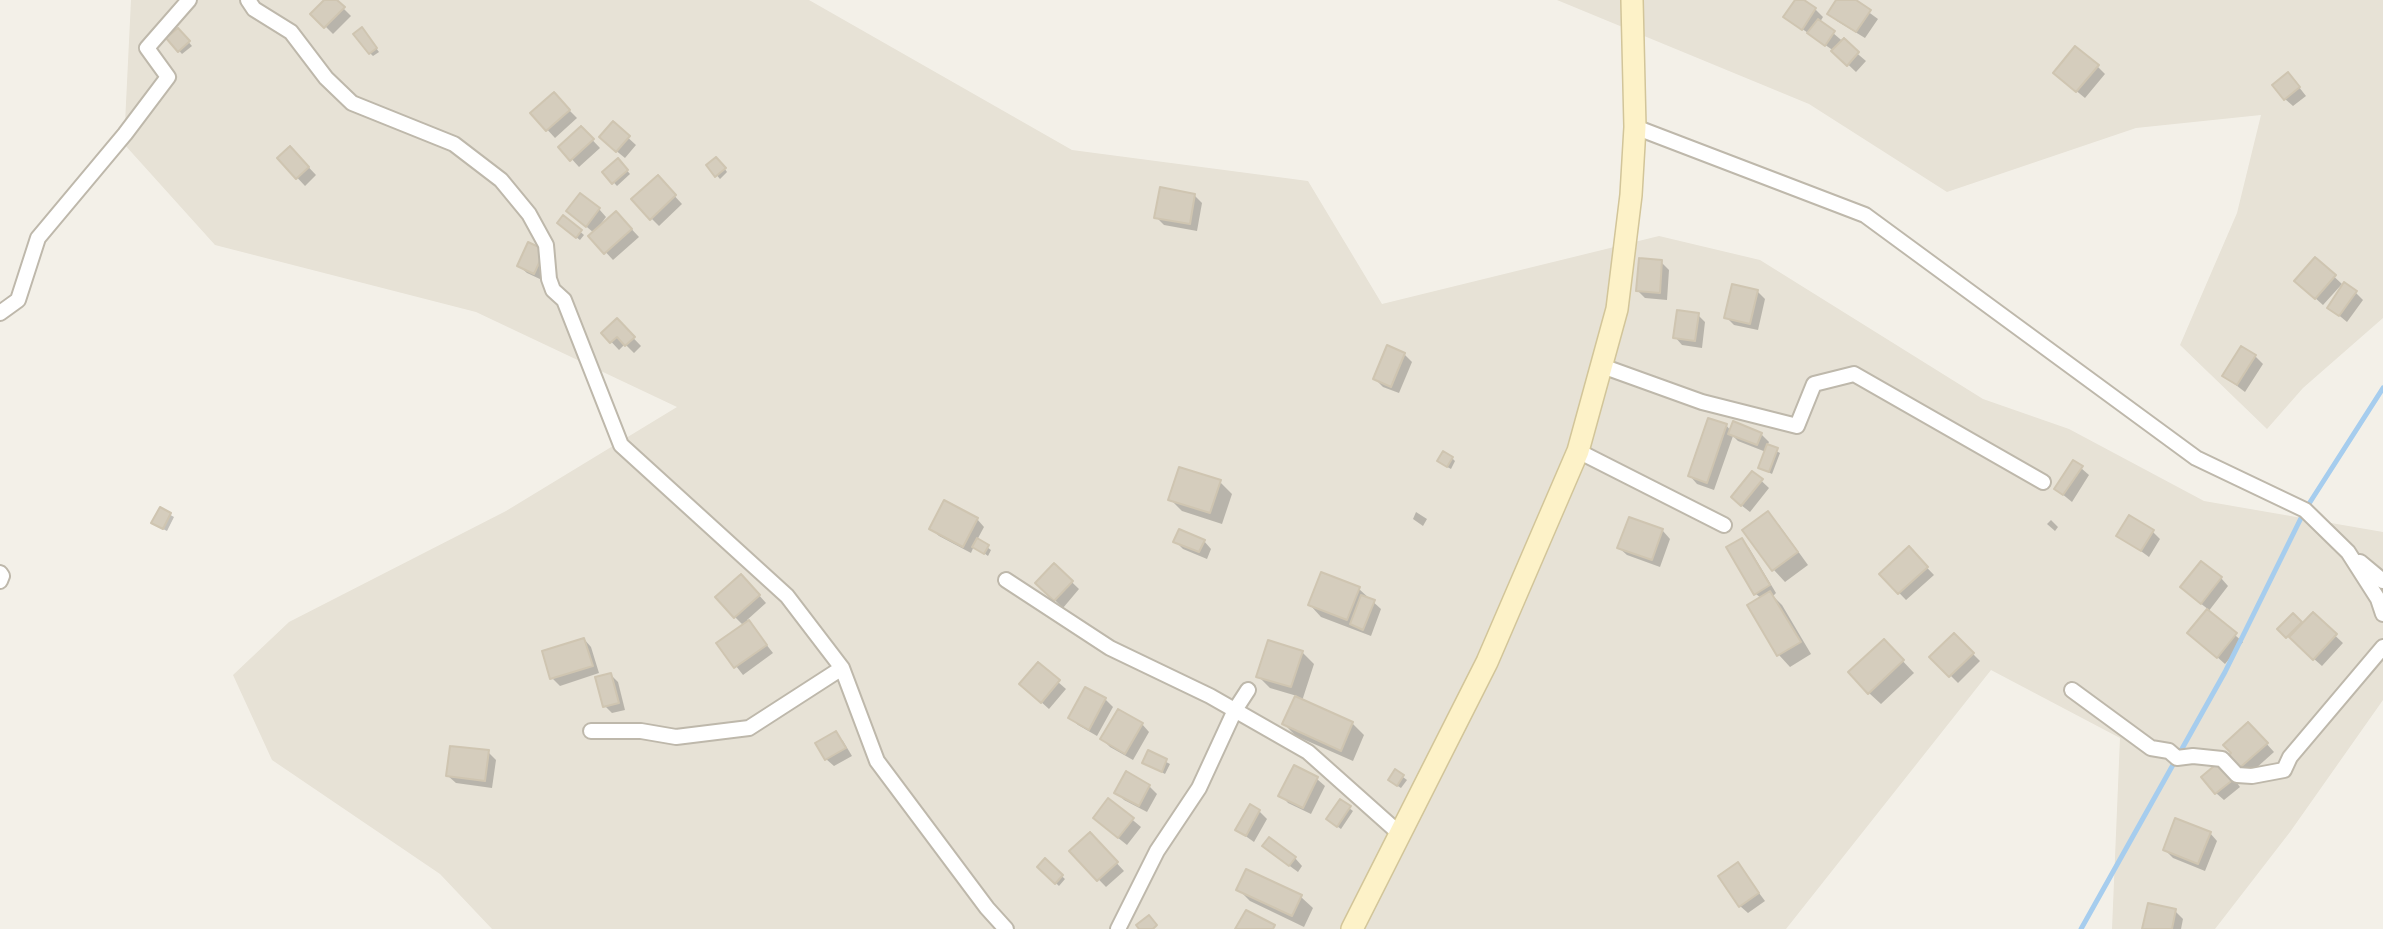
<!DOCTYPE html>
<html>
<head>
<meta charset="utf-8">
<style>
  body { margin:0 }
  canvas { display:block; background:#f3f0e8 }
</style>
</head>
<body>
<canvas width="2383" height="929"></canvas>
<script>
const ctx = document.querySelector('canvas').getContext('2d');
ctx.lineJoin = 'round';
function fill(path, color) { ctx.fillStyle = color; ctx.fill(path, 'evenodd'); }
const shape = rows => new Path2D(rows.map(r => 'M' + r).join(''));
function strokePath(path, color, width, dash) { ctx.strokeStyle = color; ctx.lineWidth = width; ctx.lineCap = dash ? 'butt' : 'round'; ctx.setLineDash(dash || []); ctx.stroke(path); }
fill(shape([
  [131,0,809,0,1072,150,1308,181,1382,304,1659,236,1760,260,1983,399,2069,429,2204,501,2383,532,2383,700,2290,832,2215,929,2112,929,2120,738,1991,670,1786,929,492,929,440,874,272,760,233,675,289,622,506,511,677,407,476,312,215,245,124,144],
  [1557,0,2383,0,2383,318,2303,388,2267,429,2180,345,2237,213,2261,115,2136,128,1947,192,1809,104]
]), '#e7e2d6');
fill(shape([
  [327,0,335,0,351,16,333,34,313,14],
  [1797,0,1801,0,1815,9,1823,17,1820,22,1866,61,1856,72,1834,51,1785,17],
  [1838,0,1852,0,1878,19,1865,38,1837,21,1830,13],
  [178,30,192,46,182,54,168,38],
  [365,33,379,52,373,56,370,53],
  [2097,66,2105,74,2085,98,2063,80],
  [2295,82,2306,96,2293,106,2285,99],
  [561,102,577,118,555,138,532,113],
  [613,124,636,145,625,158,609,145],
  [581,128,600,148,579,167,561,147],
  [298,156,316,175,305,186,279,158],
  [618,160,630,174,617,186,604,172],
  [720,162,727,172,720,179,709,166],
  [658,178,682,204,659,226,651,218],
  [1194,195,1202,203,1197,231,1164,225,1156,217],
  [599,209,606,217,600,225,624,221,639,237,613,260,591,236,594,233,568,211],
  [564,218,584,235,580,240,562,226],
  [529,245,552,259,542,280,527,273,519,266],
  [2315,259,2342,284,2323,305,2304,288],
  [1661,262,1669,270,1667,300,1645,298,1638,291],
  [1757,291,1765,299,1758,330,1734,325,1726,317],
  [2355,292,2363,300,2347,322,2329,307],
  [1698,315,1705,322,1702,348,1682,345,1675,337],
  [617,321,641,346,634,353,625,344,619,350,603,333],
  [1404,354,1412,362,1399,393,1383,387,1375,379],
  [2255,356,2263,364,2245,392,2224,376],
  [1726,425,1731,431,1761,434,1769,442,1767,446,1780,453,1772,474,1760,468,1766,452,1738,441,1733,436,1714,490,1697,484,1690,476],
  [1452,458,1455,461,1451,469,1442,464],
  [2081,468,2089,475,2072,502,2056,489],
  [1753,473,1769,488,1750,512,1741,505],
  [1220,482,1232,494,1222,524,1182,511,1170,499],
  [160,509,174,517,167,531,157,526],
  [1416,512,1427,519,1423,526,1413,519],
  [1768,514,1779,525,1808,565,1785,582,1774,570,1745,530],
  [977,519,984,527,977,540,991,550,988,556,974,546,971,553,939,536,931,529],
  [1630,519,1663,531,1670,539,1660,567,1627,555,1619,548],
  [2051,520,2058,527,2055,531,2047,524],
  [2153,532,2160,539,2149,557,2119,535],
  [1741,540,1749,548,1776,593,1773,596,1782,605,1811,654,1790,667,1779,655,1761,598,1756,594],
  [1175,541,1204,541,1211,549,1207,559,1183,549],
  [1909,549,1934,575,1906,600,1881,574],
  [1054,565,1079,589,1063,608,1037,583],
  [2221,578,2228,586,2208,612,2243,642,2225,664,2190,633,2209,610,2190,595],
  [749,584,766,603,747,620,773,653,743,675,719,644,744,626,735,617],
  [1359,589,1381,609,1371,636,1321,617,1310,605],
  [2293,615,2303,625,2313,615,2343,643,2322,666,2280,629],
  [1954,635,1980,661,1958,683,1932,657],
  [584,639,591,647,599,673,560,686,552,678],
  [1884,641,1914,673,1881,704,1869,693],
  [1302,652,1314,664,1302,701,1352,723,1364,735,1353,761,1296,736,1284,724,1297,696,1270,688,1258,676],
  [611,675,618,682,625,710,612,713,605,706],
  [1058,682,1066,689,1049,709,1029,691],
  [1086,689,1105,699,1113,707,1097,736,1078,725,1070,718],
  [1142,724,1149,732,1133,760,1110,747,1102,739],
  [2256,732,2274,752,2245,778,2228,759],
  [836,733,843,741,852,756,834,766,826,759],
  [488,752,496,760,492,788,456,783,448,776],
  [1149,753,1170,764,1165,774,1144,762],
  [2228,771,2240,787,2224,800,2216,793],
  [1396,772,1407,780,1401,788,1393,783],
  [1317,779,1325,786,1311,814,1288,803,1281,795],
  [1149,786,1157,794,1147,812,1124,800,1116,792],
  [1109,800,1141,827,1127,845,1102,825],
  [1349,808,1353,811,1341,829,1331,822],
  [1259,811,1267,819,1254,842,1237,830],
  [2210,833,2217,841,2205,871,2173,858,2165,850],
  [1090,834,1124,871,1106,887,1071,851],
  [1272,853,1295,858,1302,866,1298,872],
  [1045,861,1065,879,1059,886,1039,867],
  [1738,865,1765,901,1748,913,1740,906],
  [1238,889,1301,897,1313,908,1304,927,1250,901],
  [2175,911,2183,919,2181,929,2144,929]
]), '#0003');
strokePath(shape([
  [2081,929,2225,672,2305,510,2383,388]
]), '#a6cdee', 5);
const building = shape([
  [324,0,337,0,345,7,324,28,310,14,324,0],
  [1795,0,1804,0,1816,8,1802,30,1783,17,1795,0],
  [1836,0,1856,0,1871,10,1856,32,1827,14,1836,0],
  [1818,19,1835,31,1825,46,1807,33,1818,19],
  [362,27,377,48,369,54,353,34,362,27],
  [178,28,190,41,178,52,166,38,178,28],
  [1844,38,1859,52,1847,66,1831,51,1844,38],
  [2075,46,2099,65,2076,92,2053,73,2075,46],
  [2288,72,2300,87,2284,100,2272,85,2288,72],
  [554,92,570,110,546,131,530,113,554,92],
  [613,121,630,136,616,152,599,137,613,121],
  [581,126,594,139,570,161,558,147,581,126],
  [290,146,309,167,296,179,277,158,290,146],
  [716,157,726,168,715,177,706,165,716,157],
  [618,158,628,170,612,184,602,172,618,158],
  [658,175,676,195,650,220,631,199,658,175],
  [1160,187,1195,194,1190,224,1154,218,1160,187],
  [580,193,600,208,586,227,566,211,580,193],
  [616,211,632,229,604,254,588,236,616,211],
  [563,215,582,230,576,238,557,223,563,215],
  [528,242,545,250,534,274,517,266,528,242],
  [2315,257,2336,275,2315,299,2294,281,2315,257],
  [1639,258,1662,260,1660,293,1636,291,1639,258],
  [2344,282,2357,291,2339,316,2327,308,2344,282],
  [1732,284,1758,290,1750,324,1724,318,1732,284],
  [1677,310,1699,313,1695,341,1673,338,1677,310],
  [617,318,635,337,625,346,617,337,610,343,601,333,617,318],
  [1387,345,1405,353,1391,387,1373,379,1387,345],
  [2241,346,2256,355,2237,385,2222,376,2241,346],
  [1708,418,1727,424,1707,483,1688,476,1708,418],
  [1733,421,1762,433,1757,445,1728,434,1733,421],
  [1767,444,1778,448,1769,472,1758,468,1767,444],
  [1443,451,1453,457,1447,467,1437,461,1443,451],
  [2073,460,2083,466,2063,495,2054,489,2073,460],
  [1179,467,1221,480,1210,513,1168,500,1179,467],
  [1752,471,1763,479,1741,506,1731,497,1752,471],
  [944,500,978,518,963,547,929,529,944,500],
  [160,507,171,513,163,529,151,523,160,507],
  [1768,511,1798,552,1772,571,1742,530,1768,511],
  [2129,515,2154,530,2141,551,2116,536,2129,515],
  [1629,517,1663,529,1652,560,1617,548,1629,517],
  [1179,529,1205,540,1199,552,1173,542,1179,529],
  [977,538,989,545,984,554,972,547,977,538],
  [1742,538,1770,585,1754,595,1726,547,1742,538],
  [1909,546,1928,567,1898,594,1879,574,1909,546],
  [2201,561,2222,577,2201,604,2180,587,2201,561],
  [1054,563,1073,581,1054,601,1035,583,1054,563],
  [1321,572,1360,587,1347,620,1308,605,1321,572],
  [741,574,760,595,734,618,715,597,741,574],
  [1770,591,1801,642,1777,656,1747,605,1770,591],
  [1361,595,1375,600,1363,630,1350,624,1361,595],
  [2207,609,2237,633,2217,658,2187,633,2207,609],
  [2313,612,2337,634,2313,660,2289,637,2313,612],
  [2293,613,2302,622,2286,638,2277,629,2293,613],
  [749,620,767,645,734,668,716,643,749,620],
  [1954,633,1974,653,1949,677,1929,657,1954,633],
  [584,638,593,666,550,679,542,651,584,638],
  [1884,639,1904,660,1868,694,1848,672,1884,639],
  [1268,640,1303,651,1291,687,1256,677,1268,640],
  [1038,662,1060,680,1041,703,1019,684,1038,662],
  [611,673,619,703,603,707,595,677,611,673],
  [1085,687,1106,698,1089,730,1068,718,1085,687],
  [1295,696,1353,722,1341,751,1282,724,1295,696],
  [1118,709,1143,723,1125,754,1100,739,1118,709],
  [2248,722,2268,743,2236,771,2225,759,2231,753,2223,745,2248,722],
  [836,731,846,748,825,760,815,743,836,731],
  [450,746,489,750,485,781,446,776,450,746],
  [1148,750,1167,759,1162,772,1142,763,1148,750],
  [2220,761,2234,779,2215,794,2201,777,2220,761],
  [1294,765,1318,777,1303,808,1278,796,1294,765],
  [1395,769,1404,775,1397,786,1388,780,1395,769],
  [1126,771,1150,785,1139,806,1114,793,1126,771],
  [1108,798,1134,818,1118,838,1093,818,1108,798],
  [1340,799,1351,806,1337,827,1326,819,1340,799],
  [1250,804,1260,810,1246,836,1235,830,1250,804],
  [2175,818,2211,832,2198,864,2163,850,2175,818],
  [1090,832,1118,862,1097,881,1069,851,1090,832],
  [1269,837,1296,857,1289,866,1262,846,1269,837],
  [1045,858,1063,875,1055,884,1037,867,1045,858],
  [1738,862,1759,893,1739,907,1718,876,1738,862],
  [1246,869,1302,895,1292,916,1236,890,1246,869],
  [2148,903,2176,909,2172,929,2142,929,2148,903],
  [1246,910,1275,925,1273,929,1235,929,1246,910],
  [1149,915,1157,925,1153,929,1139,929,1136,925,1149,915]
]);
fill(building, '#d5cdbd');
strokePath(building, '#cfc5b1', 2);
const street = shape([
  [248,0,254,9,291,32,326,78,352,103,454,144,501,180,529,214,546,245,549,279,553,290,564,300,621,445,787,596,842,668,877,761,987,908,1006,929],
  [1635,127,1865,215,2196,458,2305,510,2348,552,2378,599,2383,614],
  [0,313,18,300,38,238,125,134,168,77,147,48,189,0],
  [1602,366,1702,402,1797,426,1814,384,1854,374,2043,482],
  [1578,451,1724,525],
  [2360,562,2383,581],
  [0,573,2,576,0,581],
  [1006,580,1110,648,1210,696,1308,752,1400,834],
  [2072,690,2151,748,2169,751,2177,758,2193,756,2222,759,2237,775,2252,776,2284,770,2290,757,2383,647],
  [591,731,641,731,676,737,749,728,842,668],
  [1118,929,1157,851,1199,788,1235,710,1248,690]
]);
const secondary = shape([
  [1352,929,1487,662,1578,451,1617,309,1631,195,1635,127,1632,0]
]);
strokePath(street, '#beb8ab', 18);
strokePath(secondary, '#d2c599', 24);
strokePath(street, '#fff', 14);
strokePath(secondary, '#fdf2c8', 21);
</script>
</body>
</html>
